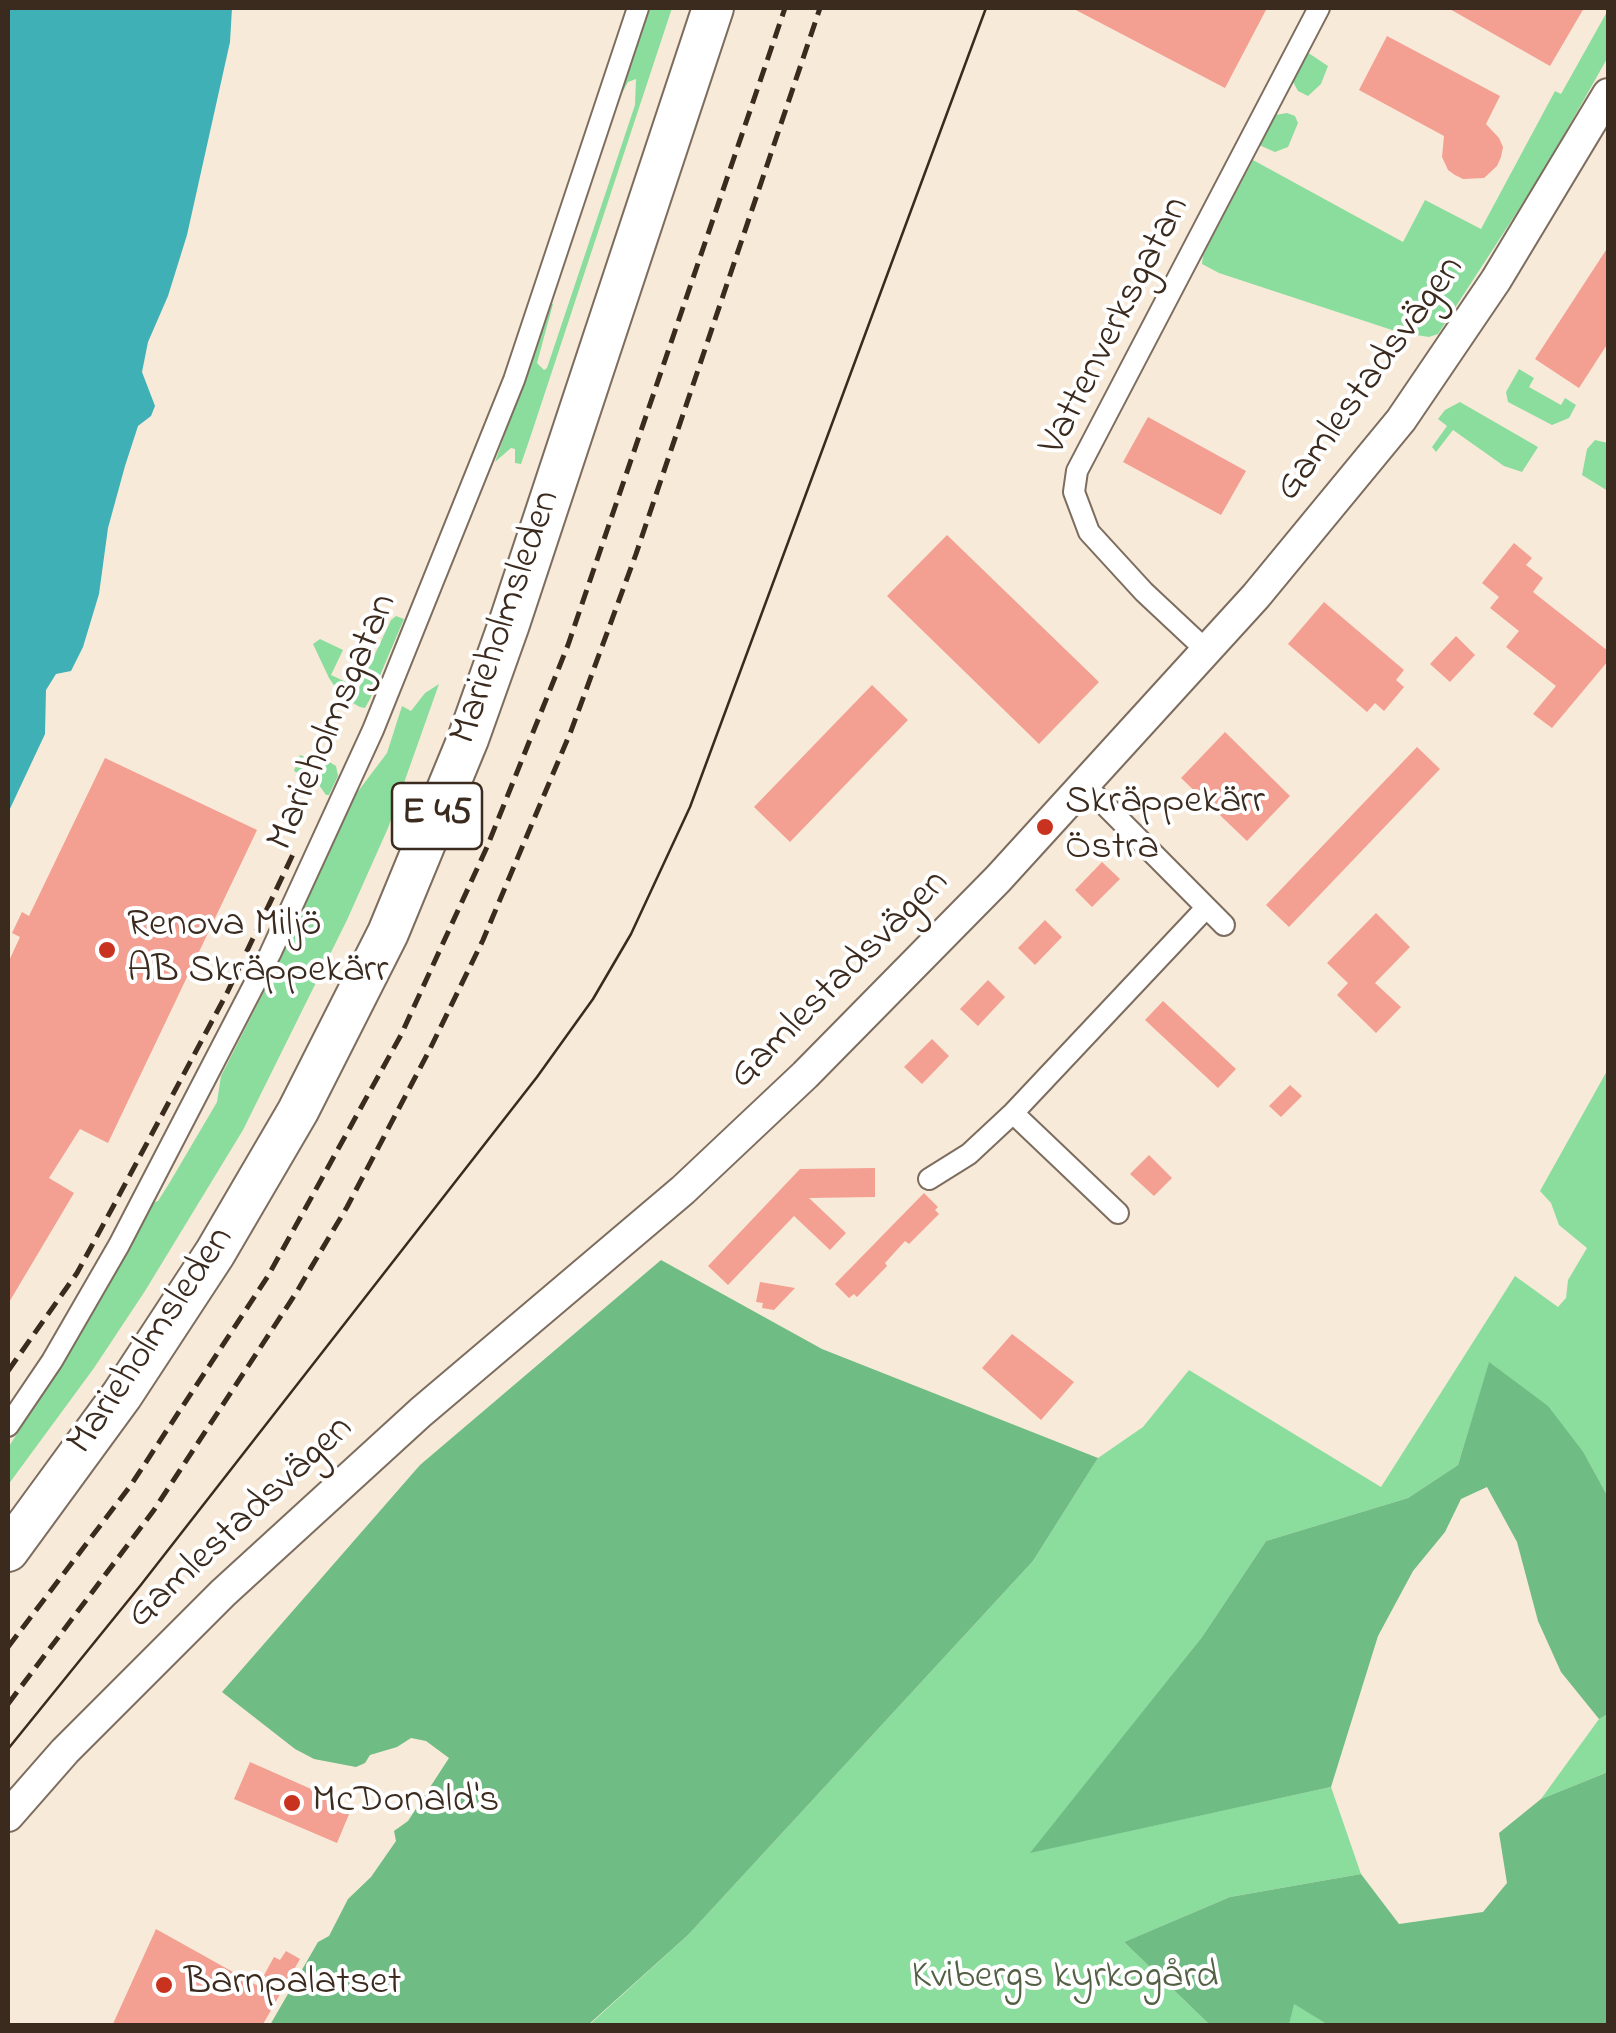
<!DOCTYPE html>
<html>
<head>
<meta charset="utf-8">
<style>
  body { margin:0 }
  #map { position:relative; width:1616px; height:2033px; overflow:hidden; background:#f8ead9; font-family:"Indie Flower",sans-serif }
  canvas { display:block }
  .frame { position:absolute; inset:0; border:10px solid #3b2a1e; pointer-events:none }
</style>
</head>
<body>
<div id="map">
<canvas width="1616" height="2033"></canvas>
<div class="frame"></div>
</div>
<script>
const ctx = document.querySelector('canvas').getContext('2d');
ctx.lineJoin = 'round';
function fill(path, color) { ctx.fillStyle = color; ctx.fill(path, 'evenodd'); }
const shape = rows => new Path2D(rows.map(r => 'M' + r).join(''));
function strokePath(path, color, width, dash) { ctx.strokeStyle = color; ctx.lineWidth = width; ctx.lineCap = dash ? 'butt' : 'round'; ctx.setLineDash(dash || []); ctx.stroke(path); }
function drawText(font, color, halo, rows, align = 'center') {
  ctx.font = font + ' "Indie Flower",sans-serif'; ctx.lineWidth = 8; ctx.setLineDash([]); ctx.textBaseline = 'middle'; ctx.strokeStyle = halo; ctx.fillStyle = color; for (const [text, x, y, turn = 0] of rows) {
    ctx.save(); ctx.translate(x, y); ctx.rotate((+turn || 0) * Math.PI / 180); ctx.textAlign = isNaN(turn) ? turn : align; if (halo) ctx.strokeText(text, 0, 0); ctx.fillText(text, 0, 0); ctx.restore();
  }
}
fill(shape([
  [650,8,672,8,531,435,521,464,515,463,515,449,511,448,495,462,551,303,553,304,537,363,544,370,547,368,635,105,636,79,628,82,621,95],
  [1608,10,1608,57,1543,172,1438,334,1429,337,1398,332,1219,273,1202,264,1203,255,1253,160,1403,242,1425,200,1481,229,1555,91,1561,94],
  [1307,52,1328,66,1321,84,1308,96,1298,91,1292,80],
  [1287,113,1295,116,1298,123,1288,147,1275,152,1259,145,1275,115],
  [1519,369,1534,378,1529,387,1561,405,1565,398,1576,405,1569,418,1552,425,1508,402,1506,392],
  [1460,402,1538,447,1522,472,1504,466,1453,430,1436,452,1432,447,1447,426,1438,419,1445,410],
  [1595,440,1608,443,1608,491,1582,475,1587,449],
  [396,616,404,619,370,699,365,708,360,707,342,697,329,678,313,644,320,639,343,650,331,675,359,688,391,620],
  [439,684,388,828,347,920,243,1130,145,1291,94,1368,8,1485,8,1448,106,1291,152,1203,158,1201,170,1182,217,1102,221,1076,280,960,356,794,387,753,402,706,411,711,425,693],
  [300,755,311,760,318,755,336,766,338,776,329,795,326,795,319,785,294,771],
  [1608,1069,1608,1497,1584,1453,1489,1363,1458,1465,1408,1498,1266,1541,1202,1637,1032,1852,1331,1787,1361,1874,1230,1897,1124,1942,1210,2025,588,2026,688,1935,1033,1561,1098,1458,1143,1427,1189,1370,1381,1487,1515,1276,1558,1307,1566,1298,1568,1280,1587,1248,1559,1225,1551,1203,1540,1191],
  [1608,1714,1608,1772,1541,1799,1599,1719],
  [1293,2003,1328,2025,1289,2026]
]), '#8add9d');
fill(shape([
  [661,1260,822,1349,1098,1458,1033,1561,688,1935,588,2025,270,2025,318,1942,329,1936,348,1899,371,1877,396,1841,394,1831,408,1821,449,1758,426,1741,411,1738,397,1747,370,1755,365,1763,356,1767,314,1759,295,1749,222,1692,420,1465],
  [1489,1362,1548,1406,1584,1453,1608,1497,1608,1714,1599,1719,1561,1672,1538,1621,1517,1542,1487,1487,1461,1499,1445,1532,1413,1571,1378,1636,1331,1787,1030,1853,1202,1637,1266,1541,1408,1498,1458,1465],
  [1608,1772,1608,2025,1328,2025,1294,2004,1289,2025,1210,2025,1124,1942,1230,1897,1361,1874,1399,1924,1483,1912,1507,1883,1499,1833,1541,1799]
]), '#6fbc84');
fill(shape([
  [8,8,232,8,230,42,187,235,168,296,148,342,142,372,155,406,151,416,138,426,125,466,108,528,99,594,83,647,71,671,56,674,46,690,45,734,8,813]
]), '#3fb0b6');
fill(shape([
  [1072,8,1267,8,1225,88],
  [1448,8,1584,8,1550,66],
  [1387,36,1500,96,1486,124,1499,138,1503,147,1501,157,1497,166,1484,178,1463,179,1455,175,1448,170,1442,157,1444,136,1359,90],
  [1608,247,1608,343,1579,388,1535,359],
  [1148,417,1246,471,1221,515,1123,462],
  [947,535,1099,682,1039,744,887,596],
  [1514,543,1532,558,1526,565,1543,578,1533,592,1608,651,1608,661,1552,728,1533,714,1556,686,1506,647,1519,631,1490,608,1499,597,1482,583],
  [1324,602,1404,670,1396,680,1404,687,1384,711,1375,703,1367,712,1288,644],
  [1456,636,1475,655,1450,682,1430,664],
  [872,685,908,720,790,842,754,807],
  [1225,732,1290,796,1247,841,1181,778],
  [1417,747,1440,769,1289,927,1266,905],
  [105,758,257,830,108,1143,80,1129,49,1178,74,1193,8,1304,8,963,20,937,12,933,22,912,29,916],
  [1102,862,1120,879,1092,907,1075,890],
  [1376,913,1410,947,1375,983,1401,1007,1376,1033,1337,995,1348,983,1327,963],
  [1045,920,1062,937,1035,965,1018,948],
  [988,980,1005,997,978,1026,960,1009],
  [1163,1001,1236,1069,1218,1088,1145,1020],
  [932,1039,949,1056,922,1084,904,1067],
  [1290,1085,1302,1096,1281,1117,1269,1106],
  [1149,1155,1172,1178,1154,1196,1130,1174],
  [875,1168,875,1197,809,1198,846,1233,830,1250,794,1216,728,1285,708,1266,800,1169],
  [924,1193,938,1207,935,1210,939,1214,909,1244,905,1241,885,1263,887,1266,857,1297,854,1294,849,1298,835,1284],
  [760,1282,795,1288,774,1310,762,1308,763,1303,756,1302],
  [1012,1334,1074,1382,1041,1420,982,1368],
  [250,1762,352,1807,337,1843,234,1799],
  [156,1929,258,1986,274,1957,280,1960,286,1951,300,1959,262,2026,112,2026]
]), '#f39f91');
const street = shape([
  [1207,651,1144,592,1089,532,1074,492,1077,471,1319,8],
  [1084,784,1224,925],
  [1013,1113,1118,1213],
  [929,1179,969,1154,1013,1113,1206,908],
  [8,1426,52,1361,119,1245,270,954,373,730,514,380,638,8]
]);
const secondary = shape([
  [8,1816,65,1751,223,1593,421,1412,683,1190,805,1075,998,879,1256,596,1401,420,1496,280,1608,94]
]);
const highway = shape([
  [8,1551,122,1395,215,1253,298,1111,388,933,468,739,509,624,713,8]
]);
strokePath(street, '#7d6d5f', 24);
strokePath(secondary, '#7d6d5f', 34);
strokePath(highway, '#7d6d5f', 44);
strokePath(street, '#fff', 20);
strokePath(secondary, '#fff', 30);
strokePath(highway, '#fff', 40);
strokePath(shape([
  [8,1749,140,1586,537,1077,593,999,631,934,690,807,986,8]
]), '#3b2a1e', 2.5);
strokePath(shape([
  [8,1371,77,1273,115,1203,227,993,295,850],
  [8,1647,131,1485,268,1276,401,1035,487,847,568,645,785,8],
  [8,1704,154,1510,296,1293,347,1207,429,1051,483,940,571,731,636,554,820,8]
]), '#3b2a1e', 5, [15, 8]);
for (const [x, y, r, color] of [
  [1045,827,10,"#c8321e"],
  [107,950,10,"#c8321e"],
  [292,1803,10,"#c8321e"],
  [164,1985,10,"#c8321e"]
]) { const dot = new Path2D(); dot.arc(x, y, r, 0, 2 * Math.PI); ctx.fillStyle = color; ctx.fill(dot); strokePath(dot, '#fff', 4); }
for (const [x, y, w] of [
  [437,816,90]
]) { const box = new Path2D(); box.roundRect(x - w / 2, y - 33, w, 66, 8); ctx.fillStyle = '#fff'; ctx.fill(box); strokePath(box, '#3b2a1e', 2.5); }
drawText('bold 38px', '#3b2a1e', null, [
  ["E 45",437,816]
]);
drawText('40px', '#3b2a1e', '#fff', [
  ["Vattenverksgatan",1117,327,-63],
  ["Gamlestadsvägen",1372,380,-54],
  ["Marieholmsleden",508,618,-71],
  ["Marieholmsgatan",335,723,-67],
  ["Gamlestadsvägen",841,981,-45],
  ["Marieholmsleden",153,1342,-56],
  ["Gamlestadsvägen",242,1524,-43]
]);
drawText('40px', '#3b2a1e', '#fff', [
  ["Skräppekärr",1065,804],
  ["Östra",1065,850],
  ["Renova Miljö",127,927],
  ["AB Skräppekärr",127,973],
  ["McDonald's",312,1803],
  ["Barnpalatset",184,1985]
], 'left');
drawText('40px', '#536044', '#fff', [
  ["Kvibergs kyrkogård",1065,1979]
]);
</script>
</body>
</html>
